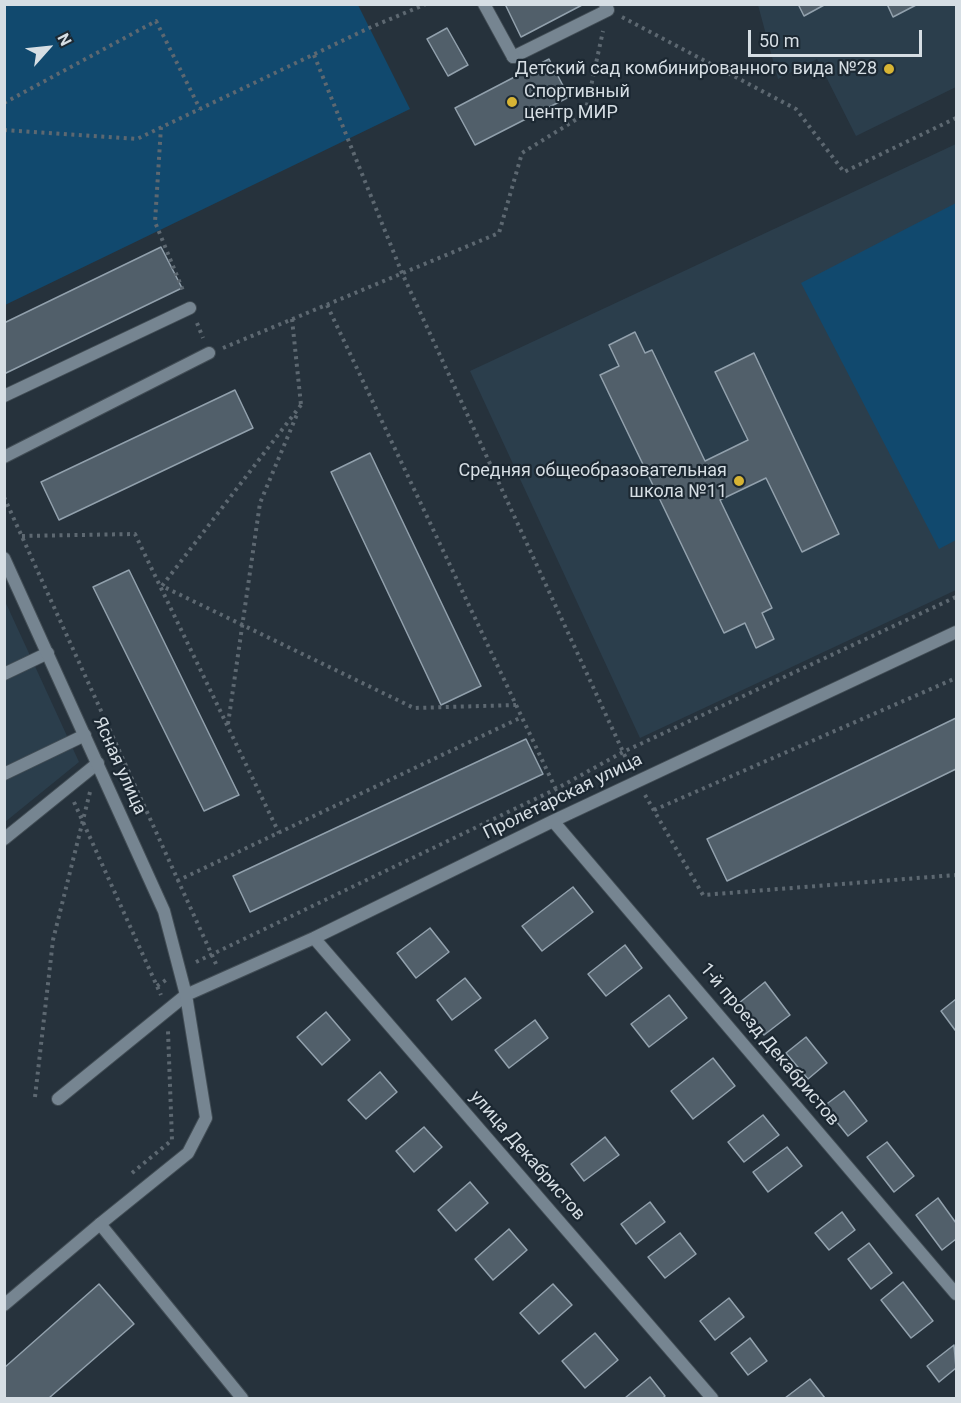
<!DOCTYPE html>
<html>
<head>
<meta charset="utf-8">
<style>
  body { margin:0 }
  #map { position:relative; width:961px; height:1403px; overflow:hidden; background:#26323c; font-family:Roboto,sans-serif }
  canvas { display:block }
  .frame { position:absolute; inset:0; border:6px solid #d6dee4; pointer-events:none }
  .north { position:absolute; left:18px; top:18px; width:60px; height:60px; -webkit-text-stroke:4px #1c2832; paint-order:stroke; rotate:63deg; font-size:16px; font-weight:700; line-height:24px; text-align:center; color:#d6dee4 }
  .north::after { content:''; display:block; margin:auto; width:21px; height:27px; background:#d6dee4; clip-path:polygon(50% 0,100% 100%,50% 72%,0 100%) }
  .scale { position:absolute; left:748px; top:30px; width:174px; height:27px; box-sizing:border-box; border:3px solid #d6dee4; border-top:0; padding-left:8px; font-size:18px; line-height:21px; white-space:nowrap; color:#d6dee4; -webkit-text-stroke:4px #1c2832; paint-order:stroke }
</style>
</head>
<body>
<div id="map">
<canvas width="961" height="1403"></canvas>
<div class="frame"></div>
<div class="north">N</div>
<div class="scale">50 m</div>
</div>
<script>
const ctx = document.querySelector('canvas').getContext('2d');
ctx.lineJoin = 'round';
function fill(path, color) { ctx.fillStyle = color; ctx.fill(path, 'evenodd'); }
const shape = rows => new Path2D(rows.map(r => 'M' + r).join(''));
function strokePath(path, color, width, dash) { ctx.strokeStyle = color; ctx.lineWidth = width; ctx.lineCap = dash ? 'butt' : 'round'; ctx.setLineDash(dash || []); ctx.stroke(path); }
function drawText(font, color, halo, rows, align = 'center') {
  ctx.font = font + ' Roboto,sans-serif'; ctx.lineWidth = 4.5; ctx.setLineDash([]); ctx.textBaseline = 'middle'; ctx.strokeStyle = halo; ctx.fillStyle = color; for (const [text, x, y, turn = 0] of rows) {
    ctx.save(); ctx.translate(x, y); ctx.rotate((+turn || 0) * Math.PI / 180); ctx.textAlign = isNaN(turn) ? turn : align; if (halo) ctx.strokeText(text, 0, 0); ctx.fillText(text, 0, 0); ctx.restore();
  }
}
fill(shape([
  [758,5,956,5,956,87,856,136,817,59,778,79],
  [956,144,956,590,640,738,470,371],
  [4,599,79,762,5,822,4,822]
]), '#2b3e4c');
fill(shape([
  [5,4,358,5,410,109,5,305],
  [956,203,956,540,939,549,801,283]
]), '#11496e');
const building = shape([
  [505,4,584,4,521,37,505,4],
  [798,4,826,4,804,16,798,4],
  [887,4,918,4,893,17,887,4],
  [447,28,468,65,448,76,427,39,447,28],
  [549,59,569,97,475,145,455,108,549,59],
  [161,247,182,288,4,374,4,323,161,247],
  [635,332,645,353,652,350,705,461,748,440,715,372,754,353,839,534,802,552,766,478,720,500,772,608,762,613,774,639,756,648,745,623,724,633,600,375,619,366,609,345,635,332],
  [235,390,253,428,59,520,41,482,235,390],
  [370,453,481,686,441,705,331,472,370,453],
  [129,570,239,795,204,811,93,587,129,570],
  [956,718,956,769,727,881,707,839,956,718],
  [526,739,543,774,250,912,233,876,526,739],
  [573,887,593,912,542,951,522,926,573,887],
  [430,928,449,952,416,978,397,953,430,928],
  [625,945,642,968,606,996,588,974,625,945],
  [465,978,481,998,452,1020,437,1000,465,978],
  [765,982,790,1015,764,1035,739,1003,765,982],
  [669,995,687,1018,649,1047,631,1024,669,995],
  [956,999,956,1028,955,1030,941,1011,956,999],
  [326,1012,350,1040,322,1065,297,1037,326,1012],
  [535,1020,548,1038,509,1068,495,1050,535,1020],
  [806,1037,827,1063,808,1079,786,1053,806,1037],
  [713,1058,735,1086,693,1119,671,1091,713,1058],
  [380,1072,397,1092,366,1119,348,1100,380,1072],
  [844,1091,867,1121,848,1136,824,1106,844,1091],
  [763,1115,779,1135,744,1162,728,1142,763,1115],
  [424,1127,442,1147,414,1172,396,1151,424,1127],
  [605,1137,619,1155,584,1181,571,1164,605,1137],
  [887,1142,914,1176,894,1192,867,1157,887,1142],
  [787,1147,802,1166,768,1192,753,1172,787,1147],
  [470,1182,488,1203,456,1231,438,1210,470,1182],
  [938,1198,956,1223,956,1239,942,1250,916,1215,938,1198],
  [650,1202,665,1222,636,1244,621,1224,650,1202],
  [842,1212,855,1230,829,1250,815,1233,842,1212],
  [509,1229,527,1250,493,1280,475,1259,509,1229],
  [680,1233,696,1254,665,1278,648,1257,680,1233],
  [869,1243,892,1273,871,1289,848,1259,869,1243],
  [903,1282,933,1321,911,1338,881,1300,903,1282],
  [99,1284,134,1324,49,1398,4,1398,4,1368,99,1284],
  [553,1284,572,1305,539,1334,520,1313,553,1284],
  [729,1298,744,1317,715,1340,700,1321,729,1298],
  [595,1333,618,1360,585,1388,562,1361,595,1333],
  [750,1338,767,1361,748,1375,731,1353,750,1338],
  [954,1345,956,1368,939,1382,927,1366,954,1345],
  [650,1377,665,1396,663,1398,625,1398,650,1377],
  [810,1379,825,1398,785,1398,810,1379]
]);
fill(building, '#515f6a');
strokePath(building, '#92a1ad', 1.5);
const lane = shape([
  [513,57,608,10,605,4],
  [4,396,190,308],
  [4,457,209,353],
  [4,674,48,653],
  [4,774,85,735],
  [4,839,98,763],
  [58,1099,186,995],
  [100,1224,242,1398]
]);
const street = shape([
  [484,4,513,57],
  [4,558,164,911,186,995,206,1118,188,1153,100,1224,4,1305],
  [553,821,956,1294],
  [314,938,712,1398],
  [186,995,314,938,553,821,956,632]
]);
strokePath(lane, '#424d55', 14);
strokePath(street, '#424d55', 14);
strokePath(shape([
  [622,17,796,109,844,172,956,118],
  [314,55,402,273,630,767],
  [4,103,156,21,200,109],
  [161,127,155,222,184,293],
  [4,130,137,139,369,28,426,4],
  [327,305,561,800],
  [292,319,301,405],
  [197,323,203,338],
  [223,348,499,233,522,153,585,114,603,31],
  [301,405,162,586,414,708,516,705],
  [4,497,216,964],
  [22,536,135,534,279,833],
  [228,724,260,503,298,412],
  [645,795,703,895,956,875],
  [74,802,161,995],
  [654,810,956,678],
  [177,881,522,717],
  [196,962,556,789,623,752,956,597],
  [157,986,166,980],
  [35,1097,53,940,90,792],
  [132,1173,172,1140,168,1031]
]), '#5d6871', 4, [3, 4.5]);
strokePath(lane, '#768591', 12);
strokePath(street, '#768591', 12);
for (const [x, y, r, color] of [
  [889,69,6,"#d7b434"],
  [512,102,6,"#d7b434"],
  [739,481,6,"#d7b434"]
]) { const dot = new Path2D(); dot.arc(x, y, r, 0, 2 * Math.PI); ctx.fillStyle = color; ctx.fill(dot); strokePath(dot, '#1c2832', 2); }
drawText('18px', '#d6dee4', '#1c2832', [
  ["Детский сад комбинированного вида №28",877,69],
  ["Спортивный",524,92,"left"],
  ["центр МИР",524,113,"left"],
  ["Средняя общеобразовательная",727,471],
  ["школа №11",727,492]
], 'right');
drawText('18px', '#d6dee4', '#1c2832', [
  ["Ясная улица",119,766,66],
  ["Пролетарская улица",563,797,-26],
  ["1-й проезд Декабристов",769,1045,50],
  ["улица Декабристов",527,1156,49]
]);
</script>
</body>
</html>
